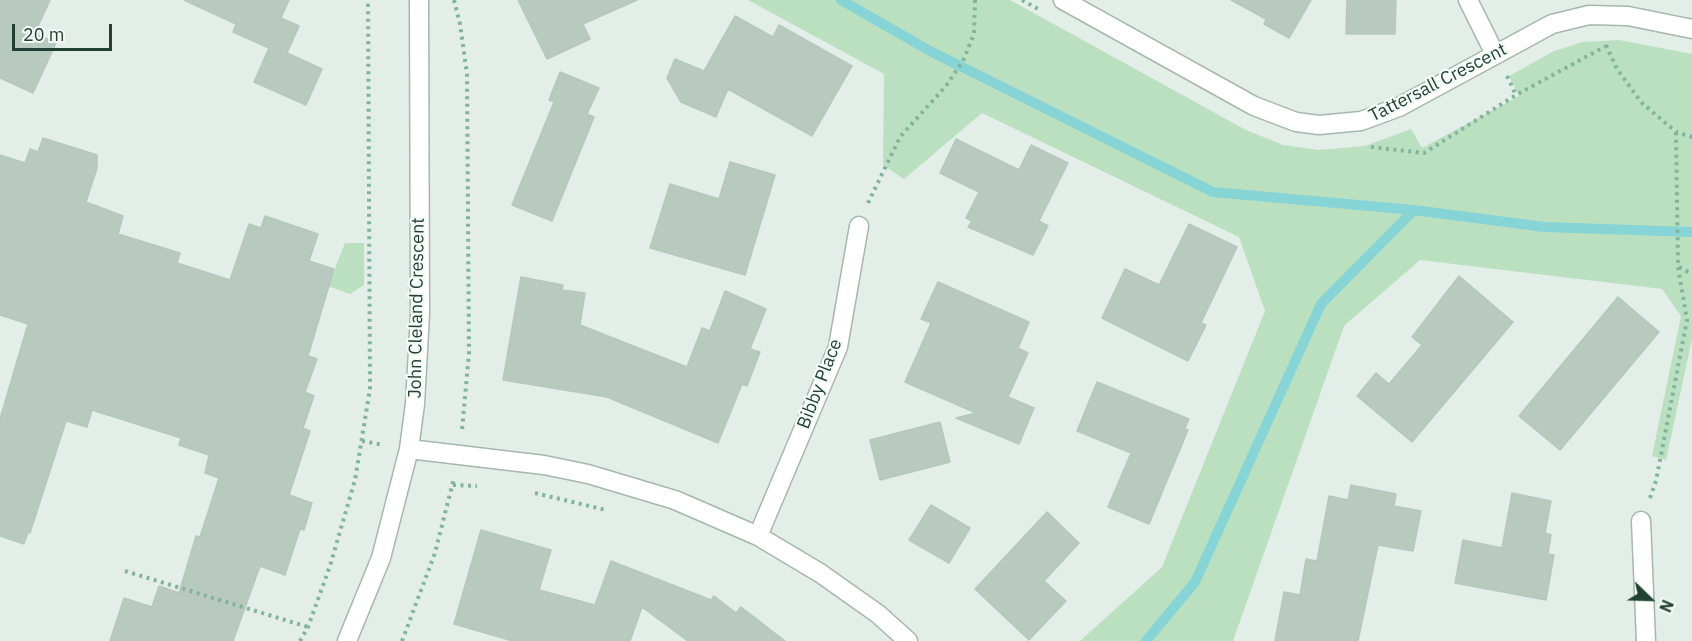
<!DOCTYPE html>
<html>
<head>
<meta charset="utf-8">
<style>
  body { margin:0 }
  #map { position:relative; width:1692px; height:641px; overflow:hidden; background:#e3eee8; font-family:"IBM Plex Sans",sans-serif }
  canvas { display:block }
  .north { position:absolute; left:1620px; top:569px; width:60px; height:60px; -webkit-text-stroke:4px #f4faf6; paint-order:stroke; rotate:113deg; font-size:16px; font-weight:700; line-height:24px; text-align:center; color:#214134 }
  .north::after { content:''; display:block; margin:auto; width:21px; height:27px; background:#214134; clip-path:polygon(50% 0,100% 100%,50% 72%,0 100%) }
  .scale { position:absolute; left:12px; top:24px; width:100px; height:27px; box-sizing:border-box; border:3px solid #214134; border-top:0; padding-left:8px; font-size:18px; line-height:21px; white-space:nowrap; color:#214134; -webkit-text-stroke:4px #f4faf6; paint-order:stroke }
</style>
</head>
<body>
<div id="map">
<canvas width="1692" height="641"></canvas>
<div class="north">N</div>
<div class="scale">20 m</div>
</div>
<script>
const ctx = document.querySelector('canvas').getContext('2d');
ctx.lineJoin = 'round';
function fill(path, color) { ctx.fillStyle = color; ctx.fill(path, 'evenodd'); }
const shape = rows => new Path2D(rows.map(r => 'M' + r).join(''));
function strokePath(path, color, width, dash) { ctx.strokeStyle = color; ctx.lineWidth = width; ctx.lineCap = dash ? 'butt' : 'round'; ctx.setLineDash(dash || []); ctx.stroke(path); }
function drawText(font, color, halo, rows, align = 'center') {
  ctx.font = font + ' "IBM Plex Sans",sans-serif'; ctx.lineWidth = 4.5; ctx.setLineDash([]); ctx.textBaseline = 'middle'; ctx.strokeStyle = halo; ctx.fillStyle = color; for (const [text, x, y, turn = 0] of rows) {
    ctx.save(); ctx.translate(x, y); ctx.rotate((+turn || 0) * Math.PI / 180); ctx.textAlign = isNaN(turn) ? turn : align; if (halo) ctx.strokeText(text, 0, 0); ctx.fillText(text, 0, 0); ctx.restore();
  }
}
fill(shape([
  [748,0,1010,0,1246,130,1283,145,1319,150,1365,146,1411,129,1422,148,1519,96,1509,76,1554,51,1583,42,1619,40,1692,54,1692,339,1666,460,1652,456,1681,316,1662,289,1420,260,1344,326,1233,641,1080,641,1162,567,1265,311,1239,237,982,113,904,179,883,165,884,74],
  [345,243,364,243,364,285,350,294,328,286]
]), '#bae0c0');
strokePath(shape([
  [841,0,930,51,1213,192,1414,210],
  [1146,641,1195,582,1321,304,1414,210,1544,227,1692,232]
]), '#87d4d6', 10);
const building = shape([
  [0,0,50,0,35,33,56,43,33,93,0,78,0,0],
  [184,0,289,0,281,18,299,26,287,53,322,69,306,105,254,82,269,48,233,32,236,24,184,0],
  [518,0,637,0,583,24,590,39,547,59,518,0],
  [1231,0,1311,0,1289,38,1264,24,1266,19,1231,0],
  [1347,0,1396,0,1395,34,1346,34,1347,0],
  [735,16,773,37,779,25,852,66,812,136,728,89,716,117,681,102,667,78,675,59,704,71,735,16],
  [560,72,599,88,587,114,594,117,552,221,512,205,554,102,549,100,560,72],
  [43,138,97,155,97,168,86,202,123,216,118,234,180,253,177,263,230,280,249,224,261,228,265,216,318,234,309,261,334,269,308,356,317,359,305,392,314,396,303,428,310,431,289,495,312,503,304,530,300,529,285,575,260,566,233,641,110,641,124,598,152,607,159,586,179,593,196,536,200,537,219,478,205,473,209,455,179,445,181,438,92,410,87,427,66,421,30,533,28,532,24,544,0,536,0,419,28,324,0,315,0,155,25,163,30,149,38,152,43,138],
  [956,139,1019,170,1031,145,1068,163,1039,221,1048,226,1033,255,968,227,972,221,966,218,979,192,940,173,956,139],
  [730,162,775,175,745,275,650,248,670,184,719,199,730,162],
  [1189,224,1237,247,1201,323,1206,325,1188,361,1102,318,1125,269,1159,285,1189,224],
  [1459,276,1513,322,1412,442,1357,396,1376,373,1389,384,1422,345,1412,337,1459,276],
  [521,277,563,285,562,290,585,293,580,325,687,367,702,328,710,331,725,291,766,309,750,349,760,352,747,386,742,384,718,443,607,397,503,380,521,277],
  [938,282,1029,322,1018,348,1028,353,1008,397,1034,408,1019,444,956,418,976,413,905,382,931,323,921,319,938,282],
  [1618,297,1659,332,1560,450,1519,416,1618,297],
  [1097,382,1189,419,1185,428,1188,430,1149,524,1108,507,1131,453,1077,431,1097,382],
  [940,422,950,462,880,480,870,440,940,422],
  [1351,485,1396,494,1394,506,1421,511,1413,551,1378,545,1358,641,1275,641,1284,592,1300,595,1306,559,1317,561,1329,496,1348,500,1351,485],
  [1512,493,1551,501,1545,533,1551,535,1548,554,1554,555,1546,600,1455,583,1463,540,1502,548,1512,493],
  [931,505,970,528,949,563,909,540,931,505],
  [1047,512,1079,543,1044,581,1066,601,1029,640,975,589,1047,512],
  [481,530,551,550,539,590,595,605,611,561,711,600,714,596,736,613,741,607,785,641,688,641,642,607,630,641,513,641,454,624,481,530]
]);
fill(building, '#b8c9c0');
strokePath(building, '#b5c8be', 1.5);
const minor = shape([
  [1063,0,1254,106,1296,122,1319,125,1361,121,1399,107,1552,24,1589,15,1628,16,1692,29],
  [1468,0,1495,54],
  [409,449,544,465,588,474,675,500,758,536,820,573,878,614,908,641],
  [1641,521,1646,641],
  [758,536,838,347,859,226],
  [347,641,381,558,409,449,415,404,420,314,419,0]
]);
strokePath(minor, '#a5b7ae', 21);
strokePath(shape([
  [454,0,460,24,467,74,469,353,462,430],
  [1022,0,1040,10],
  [1606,45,1617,69,1641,102,1676,132,1692,137],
  [1507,76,1516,95],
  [1371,147,1424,153,1516,95,1606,46],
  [868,203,900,137,946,86,963,61,974,34,975,0],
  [1679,267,1692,274],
  [362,441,384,445],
  [453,485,477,486],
  [535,493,606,510],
  [1650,498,1656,481,1687,320,1678,267,1676,132],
  [125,571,308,627],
  [300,641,308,627,330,566,355,480,370,389,368,0],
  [402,641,435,553,454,478]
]), '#81b39d', 4, [3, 4.5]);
strokePath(minor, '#fff', 18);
drawText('18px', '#214134', '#f4faf6', [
  ["Tattersall Crescent",1438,83,-27],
  ["John Cleland Crescent",417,308,-89],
  ["Bibby Place",820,384,-69]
]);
</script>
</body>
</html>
